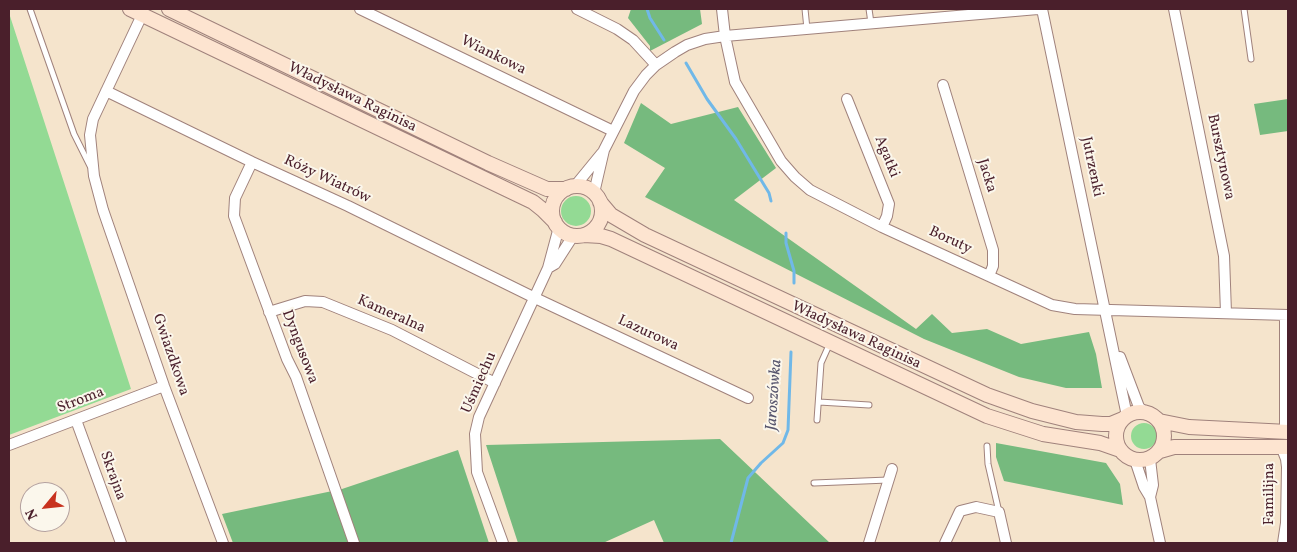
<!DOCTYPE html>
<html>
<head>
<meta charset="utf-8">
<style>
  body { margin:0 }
  #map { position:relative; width:1297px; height:552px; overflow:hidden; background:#f5e4cc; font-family:Vollkorn,serif }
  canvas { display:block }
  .frame { position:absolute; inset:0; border:10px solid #4a1f2b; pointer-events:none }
  .north { position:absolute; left:20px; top:482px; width:50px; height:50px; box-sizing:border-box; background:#fbf7ec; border:1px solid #b4a19f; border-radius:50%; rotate:242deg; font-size:14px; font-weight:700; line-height:20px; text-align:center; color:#4a1f2b }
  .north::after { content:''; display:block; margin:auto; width:18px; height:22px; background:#c8321e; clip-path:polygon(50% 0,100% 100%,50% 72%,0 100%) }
</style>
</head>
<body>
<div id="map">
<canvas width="1297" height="552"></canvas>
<div class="frame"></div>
<div class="north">N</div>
</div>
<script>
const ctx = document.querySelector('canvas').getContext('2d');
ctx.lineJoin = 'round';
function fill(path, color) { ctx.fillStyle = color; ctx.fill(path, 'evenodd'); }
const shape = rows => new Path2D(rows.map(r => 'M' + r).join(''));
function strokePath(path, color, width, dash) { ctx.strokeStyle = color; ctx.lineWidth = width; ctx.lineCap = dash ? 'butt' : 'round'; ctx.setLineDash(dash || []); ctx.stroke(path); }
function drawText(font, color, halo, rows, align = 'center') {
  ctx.font = font + ' Vollkorn,serif'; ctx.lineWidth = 4; ctx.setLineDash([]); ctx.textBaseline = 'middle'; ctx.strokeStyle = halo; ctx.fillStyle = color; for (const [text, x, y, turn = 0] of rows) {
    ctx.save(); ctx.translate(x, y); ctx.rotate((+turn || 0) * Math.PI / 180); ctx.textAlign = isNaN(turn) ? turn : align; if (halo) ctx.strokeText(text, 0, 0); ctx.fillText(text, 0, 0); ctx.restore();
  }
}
fill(shape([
  [9,13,131,389,9,435],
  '561 211a15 15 0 1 1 30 0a15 15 0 1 1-30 0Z',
  '1131 436a13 13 0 1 1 26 0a13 13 0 1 1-26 0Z'
]), '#93da94');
fill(shape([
  [631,9,700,9,702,24,650,51,650,46,628,18],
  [1288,99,1288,131,1260,135,1254,104],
  [641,103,671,124,738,107,776,168,734,200,916,329,932,314,952,333,987,329,1021,344,1089,332,1096,354,1102,388,1066,388,1019,377,924,339,645,197,665,168,624,143],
  [720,439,830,543,664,543,654,520,603,543,518,543,486,445],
  [996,443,1106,463,1120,484,1123,505,1004,481,996,457],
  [458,450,489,543,233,543,222,514,342,489]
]), '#76ba7e');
strokePath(shape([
  [647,9,650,18,664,40],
  [686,63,707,99,736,139,769,193,771,201],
  [786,233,786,243,794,271,794,283],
  [731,543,748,478,761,463,783,443,788,430,791,352]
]), '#70b8e8', 3);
const lane = shape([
  [30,9,74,134,90,166],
  [805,9,807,29],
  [869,9,871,23],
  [1244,9,1251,59],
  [819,402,869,405],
  [817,420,821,363,830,343],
  [987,446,988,464,999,512],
  [814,483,888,480]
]);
const street = shape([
  [360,9,613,131],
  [577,9,617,29,633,40,656,65],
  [722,9,725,36,735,82,781,161,795,177,810,190,882,227,1052,305,1075,309,1288,315],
  [1042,9,1127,416],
  [1174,9,1224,256,1226,313],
  [142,15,93,119,90,135,94,176,103,210,164,386,223,543],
  [943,85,993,250,993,266,989,276],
  [106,91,252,162,348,206,535,298,748,398],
  [847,99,889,204,887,216,882,227],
  [252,162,235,198,234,216,287,359,296,377,354,543],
  [575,186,602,153],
  [594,193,604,150,634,91,646,75,656,65,675,52,687,45,705,39,725,36,1038,9],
  [548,268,555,264,573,236],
  [269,312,305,301,323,302,392,330,495,383],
  [1120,357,1139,407,1145,412],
  [76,420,121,543],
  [1285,432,1285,315],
  [9,445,164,386],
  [1281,446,1286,459,1287,467,1286,523,1283,543],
  [1135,460,1144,487,1150,497,1160,543],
  [1150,497,1153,485,1150,459],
  [503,543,477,472,475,434,479,417,548,268,559,227],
  [869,543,892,469],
  [945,543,960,511,976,507,999,512,1006,543]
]);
const secondary = shape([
  [130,9,533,202,543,210,555,222],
  [169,9,488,163,547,189,566,189],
  '552 211a25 25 0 1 1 50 0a25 25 0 1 1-50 0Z',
  [600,202,611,215,645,235,987,395,1032,411,1076,422,1102,424,1111,424,1123,419],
  [584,235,601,236,611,239,987,416,1043,434,1100,443,1120,450],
  '1116 436a24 24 0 1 1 48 0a24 24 0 1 1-48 0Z',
  [1159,421,1189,427,1288,432],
  [1160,451,1174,447,1288,447]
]);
strokePath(lane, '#a0827c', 7);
strokePath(street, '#a0827c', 12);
strokePath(secondary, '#a0827c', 16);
strokePath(lane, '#fff', 5);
strokePath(street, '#fff', 10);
strokePath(secondary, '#fde4d0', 14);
drawText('15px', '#4a1f2b', '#fbf7ec', [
  ["Wiankowa",493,56,26],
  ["Władysława Raginisa",352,98,26],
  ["Agatki",886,157,68],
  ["Bursztynowa",1220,157,78],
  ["Jutrzenki",1091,167,78],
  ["Jacka",986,176,73],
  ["Róży Wiatrów",327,180,25],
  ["Boruty",950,241,25],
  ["Kameralna",391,315,24],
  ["Lazurowa",648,334,25],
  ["Władysława Raginisa",856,336,25],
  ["Dyngusowa",299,347,69],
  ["Gwiazdkowa",170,355,71],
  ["Uśmiechu",480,383,-66],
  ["Stroma",81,401,-21],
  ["Skrajna",112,476,70],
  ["Familijna",1270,494,-90]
]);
drawText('italic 16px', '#57556d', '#fbf7ec', [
  ["Jaroszówka",775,395,-86]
]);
</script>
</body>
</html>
